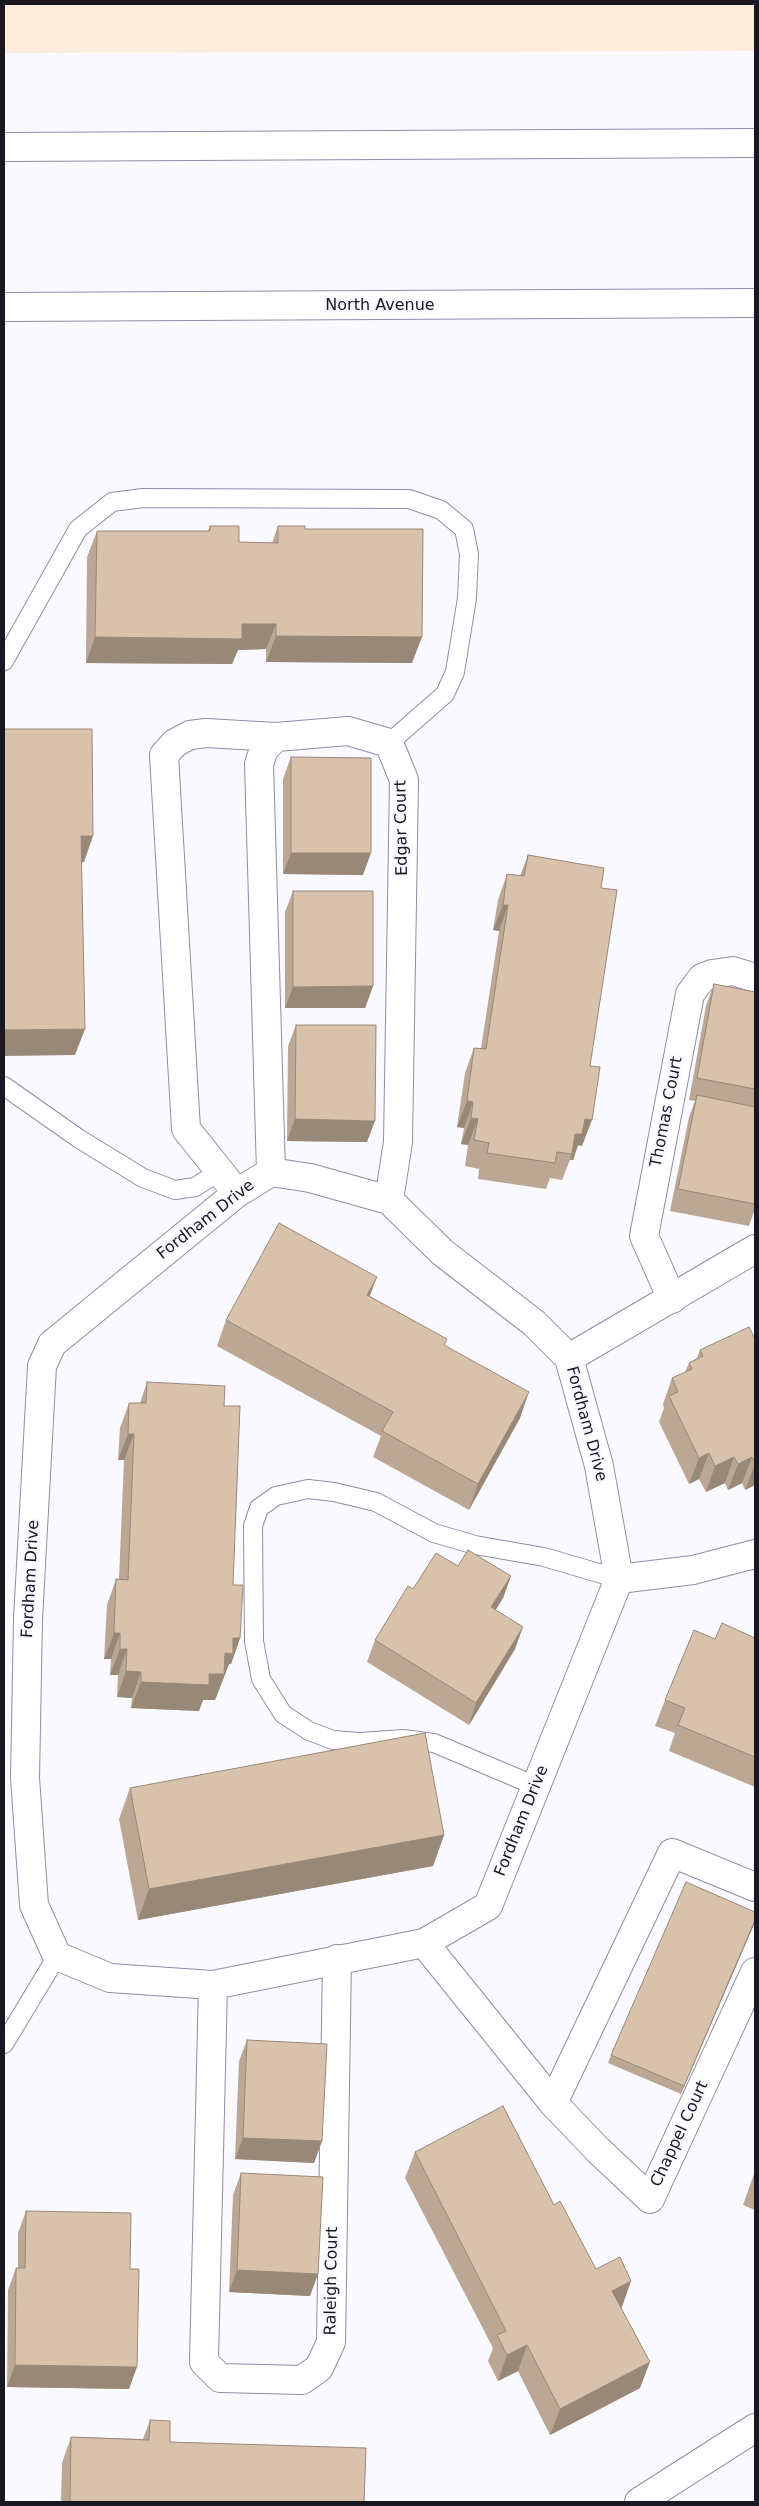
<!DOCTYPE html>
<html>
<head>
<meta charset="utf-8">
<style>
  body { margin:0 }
  #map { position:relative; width:759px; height:2506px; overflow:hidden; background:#faf9ff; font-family:"DejaVu Sans",sans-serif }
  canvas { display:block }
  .frame { position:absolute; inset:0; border:5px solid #191721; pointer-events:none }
</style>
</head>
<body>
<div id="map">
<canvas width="759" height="2506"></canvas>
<div class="frame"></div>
</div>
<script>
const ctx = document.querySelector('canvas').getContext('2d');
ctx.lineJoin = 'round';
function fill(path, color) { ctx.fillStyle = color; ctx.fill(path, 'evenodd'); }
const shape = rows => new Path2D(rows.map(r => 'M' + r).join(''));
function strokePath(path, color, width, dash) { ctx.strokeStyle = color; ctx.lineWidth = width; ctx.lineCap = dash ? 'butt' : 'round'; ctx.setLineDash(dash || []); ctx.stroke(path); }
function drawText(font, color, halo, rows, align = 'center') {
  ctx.font = font + ' "DejaVu Sans",sans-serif'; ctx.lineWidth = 5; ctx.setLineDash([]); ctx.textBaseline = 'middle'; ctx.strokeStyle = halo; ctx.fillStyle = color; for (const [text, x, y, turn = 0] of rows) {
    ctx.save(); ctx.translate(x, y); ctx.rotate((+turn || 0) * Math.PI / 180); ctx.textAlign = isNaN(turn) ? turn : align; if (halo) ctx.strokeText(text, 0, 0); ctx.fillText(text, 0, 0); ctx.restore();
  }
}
fill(shape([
  [4,4,755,4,755,51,4,53]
]), '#fcedda');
const lane = shape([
  [4,661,78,529,112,502,143,498,409,499,441,510,464,529,469,554,467,598,455,672,445,694,389,743],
  [4,1086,78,1138,143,1178,175,1190,195,1187,219,1172],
  [536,1786,434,1743,403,1739,360,1742,333,1740,309,1731,283,1714,261,1679,254,1641,253,1526,259,1508,276,1496,308,1489,334,1492,376,1502,434,1533,475,1545,544,1557,619,1579],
  [4,2044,57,1956]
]);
const street = shape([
  [271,1172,310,1178,389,1200,442,1252,534,1323,569,1358,599,1466,619,1579,488,1906,424,1943,213,1985,110,1978,57,1956,34,1905,25,1778,28,1619,42,1366,52,1344,237,1193,271,1172],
  [271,1172,259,764,264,749,276,737,348,731,389,743,404,780,398,1142,389,1200],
  [237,1193,186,1129,164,755,175,743,190,735,206,733,276,737],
  [672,1299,644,1236,690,994,702,978,712,974,733,971,755,978],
  [569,1358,755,1249],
  [619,1579,693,1570,755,1554],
  [424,1943,553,2103,598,2150,650,2199,755,1972],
  [213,1985,204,2362,220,2378,302,2380,319,2368,331,2342,337,1959],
  [553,2103,672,1853,755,1887],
  [639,2502,755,2428]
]);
const primary = shape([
  [4,147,755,143],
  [4,307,755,303]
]);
strokePath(lane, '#918ca7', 20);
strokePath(street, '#918ca7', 30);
strokePath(primary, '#918ca7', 30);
strokePath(lane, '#fff', 18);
strokePath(street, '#fff', 28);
strokePath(primary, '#fff', 28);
fill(shape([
  [210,526,239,542,272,543,278,526,305,529,412,663,266,662,266,649,238,650,232,664,86,663,87,557,97,531,208,531],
  [291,757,363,875,283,874,283,779],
  [528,855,601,888,590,1066,582,1146,578,1145,573,1160,570,1160,562,1180,550,1178,546,1189,478,1179,479,1169,465,1166,468,1145,461,1144,464,1128,457,1127,465,1073,474,1048,481,1048,499,931,493,930,498,900,507,874,520,876],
  [293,891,373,986,365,1008,285,1008,285,912],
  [714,984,755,992,755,1209,749,1226,670,1211,689,1117,695,1101,689,1100,706,1006],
  [296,1025,367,1142,287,1141,288,1046],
  [370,1296,445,1346,520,1418,469,1510,373,1457,381,1436,217,1346,226,1320],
  [754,1337,755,1485,745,1490,742,1483,728,1490,725,1483,706,1492,699,1479,689,1484,659,1422,664,1408,663,1404,672,1378,685,1372,689,1363,697,1358,700,1350],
  [147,1382,224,1406,233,1585,240,1638,231,1664,229,1664,215,1700,203,1700,199,1711,131,1708,132,1698,117,1697,118,1675,110,1675,111,1659,104,1659,107,1605,116,1579,119,1579,124,1460,118,1460,120,1428,129,1403,140,1403],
  [458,1566,511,1576,503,1598,495,1610,515,1649,469,1725,367,1662,375,1640,413,1589],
  [755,1638,755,1787,669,1751,675,1733,655,1726,665,1700,715,1639],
  [130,1788,444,1835,433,1866,138,1920,119,1819],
  [755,1922,681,2094,608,2063,611,2055],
  [247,2040,322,2141,314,2163,235,2159,239,2061],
  [415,2152,554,2205,596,2269,622,2307,621,2307,640,2388,550,2435,518,2371,498,2381,488,2361,493,2348,405,2178],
  [755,2171,755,2210,743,2205],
  [241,2173,310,2296,229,2292,233,2195],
  [26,2211,129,2389,7,2387,8,2290,16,2268,18,2268,18,2233],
  [150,2420,170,2442,364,2502,61,2502,62,2463,71,2437,143,2439]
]), '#bba794');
fill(shape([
  [242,624,276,624,266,649,238,650,232,664,86,663,95,637],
  [276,636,422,637,412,663,266,662],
  [81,836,93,836,84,862,71,862],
  [291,853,371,853,363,875,283,874],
  [503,905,508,905,499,931,493,930],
  [373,986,365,1008,285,1008,293,987],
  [85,1029,75,1055,4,1056,4,1030],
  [467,1101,473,1102,464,1128,457,1127],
  [471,1118,478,1119,468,1145,461,1144],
  [295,1119,375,1121,367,1142,287,1141],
  [585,1119,592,1120,582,1146,578,1145,573,1160,570,1160,572,1154,575,1134],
  [377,1277,367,1303,367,1295],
  [529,1392,520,1418,469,1510,478,1484],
  [128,1434,134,1434,124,1460,118,1460],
  [709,1453,699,1479,689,1484,699,1458],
  [734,1457,725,1483,706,1492,715,1466],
  [752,1457,742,1483,728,1490,738,1464],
  [755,1463,755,1485,745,1490,755,1464],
  [511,1576,503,1598,484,1629,491,1607],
  [523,1627,515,1649,469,1725,476,1703],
  [114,1633,120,1633,111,1659,104,1659],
  [233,1638,240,1638,231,1664,229,1664,215,1700,203,1700,199,1711,131,1708,141,1682,225,1653],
  [120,1649,127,1649,118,1675,110,1675],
  [126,1671,141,1672,132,1698,117,1697],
  [444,1835,433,1866,138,1920,149,1889],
  [755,1920,755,1922,681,2094,684,2086],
  [243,2138,322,2141,314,2163,235,2159],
  [237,2270,318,2274,310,2296,229,2292],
  [631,2281,622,2307,603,2317,612,2291],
  [527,2345,518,2371,498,2381,507,2355],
  [650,2362,640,2388,550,2435,560,2409],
  [15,2365,137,2367,129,2389,7,2387]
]), '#988878');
const building = shape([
  [210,526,239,526,239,542,278,543,278,526,305,526,305,529,423,529,422,637,276,636,276,624,242,624,242,639,95,637,97,531,210,531,210,526],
  [4,729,92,729,93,836,81,836,85,1029,4,1030,4,729],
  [291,757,371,758,371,853,291,853,291,757],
  [528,855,604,868,601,888,617,890,590,1066,600,1067,592,1120,585,1119,582,1134,575,1134,572,1154,557,1152,555,1163,487,1153,489,1143,474,1140,478,1119,471,1118,473,1102,467,1101,474,1048,486,1049,508,905,503,905,507,874,524,876,528,855],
  [293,891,373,891,373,986,293,987,293,891],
  [714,984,755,992,755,1089,697,1078,714,984],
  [296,1025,376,1025,375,1121,295,1119,296,1025],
  [697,1095,755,1107,755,1204,678,1189,697,1095],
  [279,1223,377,1277,367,1295,447,1339,444,1345,529,1392,478,1484,382,1431,393,1412,226,1320,279,1223],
  [749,1327,754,1337,755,1336,755,1463,752,1457,738,1464,734,1457,715,1466,709,1453,699,1458,669,1396,678,1392,672,1378,692,1369,689,1363,703,1356,700,1350,749,1327],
  [147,1382,225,1386,224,1406,240,1406,233,1585,243,1585,240,1638,233,1638,233,1654,225,1653,224,1674,209,1674,209,1685,141,1682,141,1672,126,1671,127,1649,120,1649,120,1633,114,1633,116,1579,128,1580,134,1434,128,1434,129,1403,146,1403,147,1382],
  [468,1550,511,1576,491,1607,523,1627,476,1703,375,1640,408,1586,413,1589,436,1553,458,1566,468,1550],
  [722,1623,755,1638,755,1757,678,1725,685,1708,665,1700,694,1630,715,1639,722,1623],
  [425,1733,444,1835,149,1889,130,1788,425,1733],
  [686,1882,755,1912,755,1920,684,2086,611,2055,686,1882],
  [247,2040,327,2044,322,2141,243,2138,247,2040],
  [503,2106,554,2205,560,2201,596,2269,620,2257,631,2281,612,2291,650,2362,560,2409,527,2345,507,2355,497,2335,506,2331,415,2152,503,2106],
  [241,2173,323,2177,318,2274,237,2270,241,2173],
  [26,2211,131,2213,130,2269,139,2269,137,2367,15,2365,16,2268,25,2268,26,2211],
  [150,2420,170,2421,170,2442,366,2448,364,2502,70,2502,71,2437,149,2440,150,2420]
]);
fill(building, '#d9c2ac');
strokePath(building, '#988878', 1);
drawText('16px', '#191721', '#faf9ff', [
  ["North Avenue",380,306],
  ["Edgar Court",402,828,-91],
  ["Thomas Court",667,1112,-79],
  ["Fordham Drive",206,1220,-38],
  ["Fordham Drive",586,1424,75],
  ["Fordham Drive",31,1579,-87],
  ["Fordham Drive",522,1821,-68],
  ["Chappel Court",680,2134,-65],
  ["Raleigh Court",332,2281,-89]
]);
</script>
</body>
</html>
